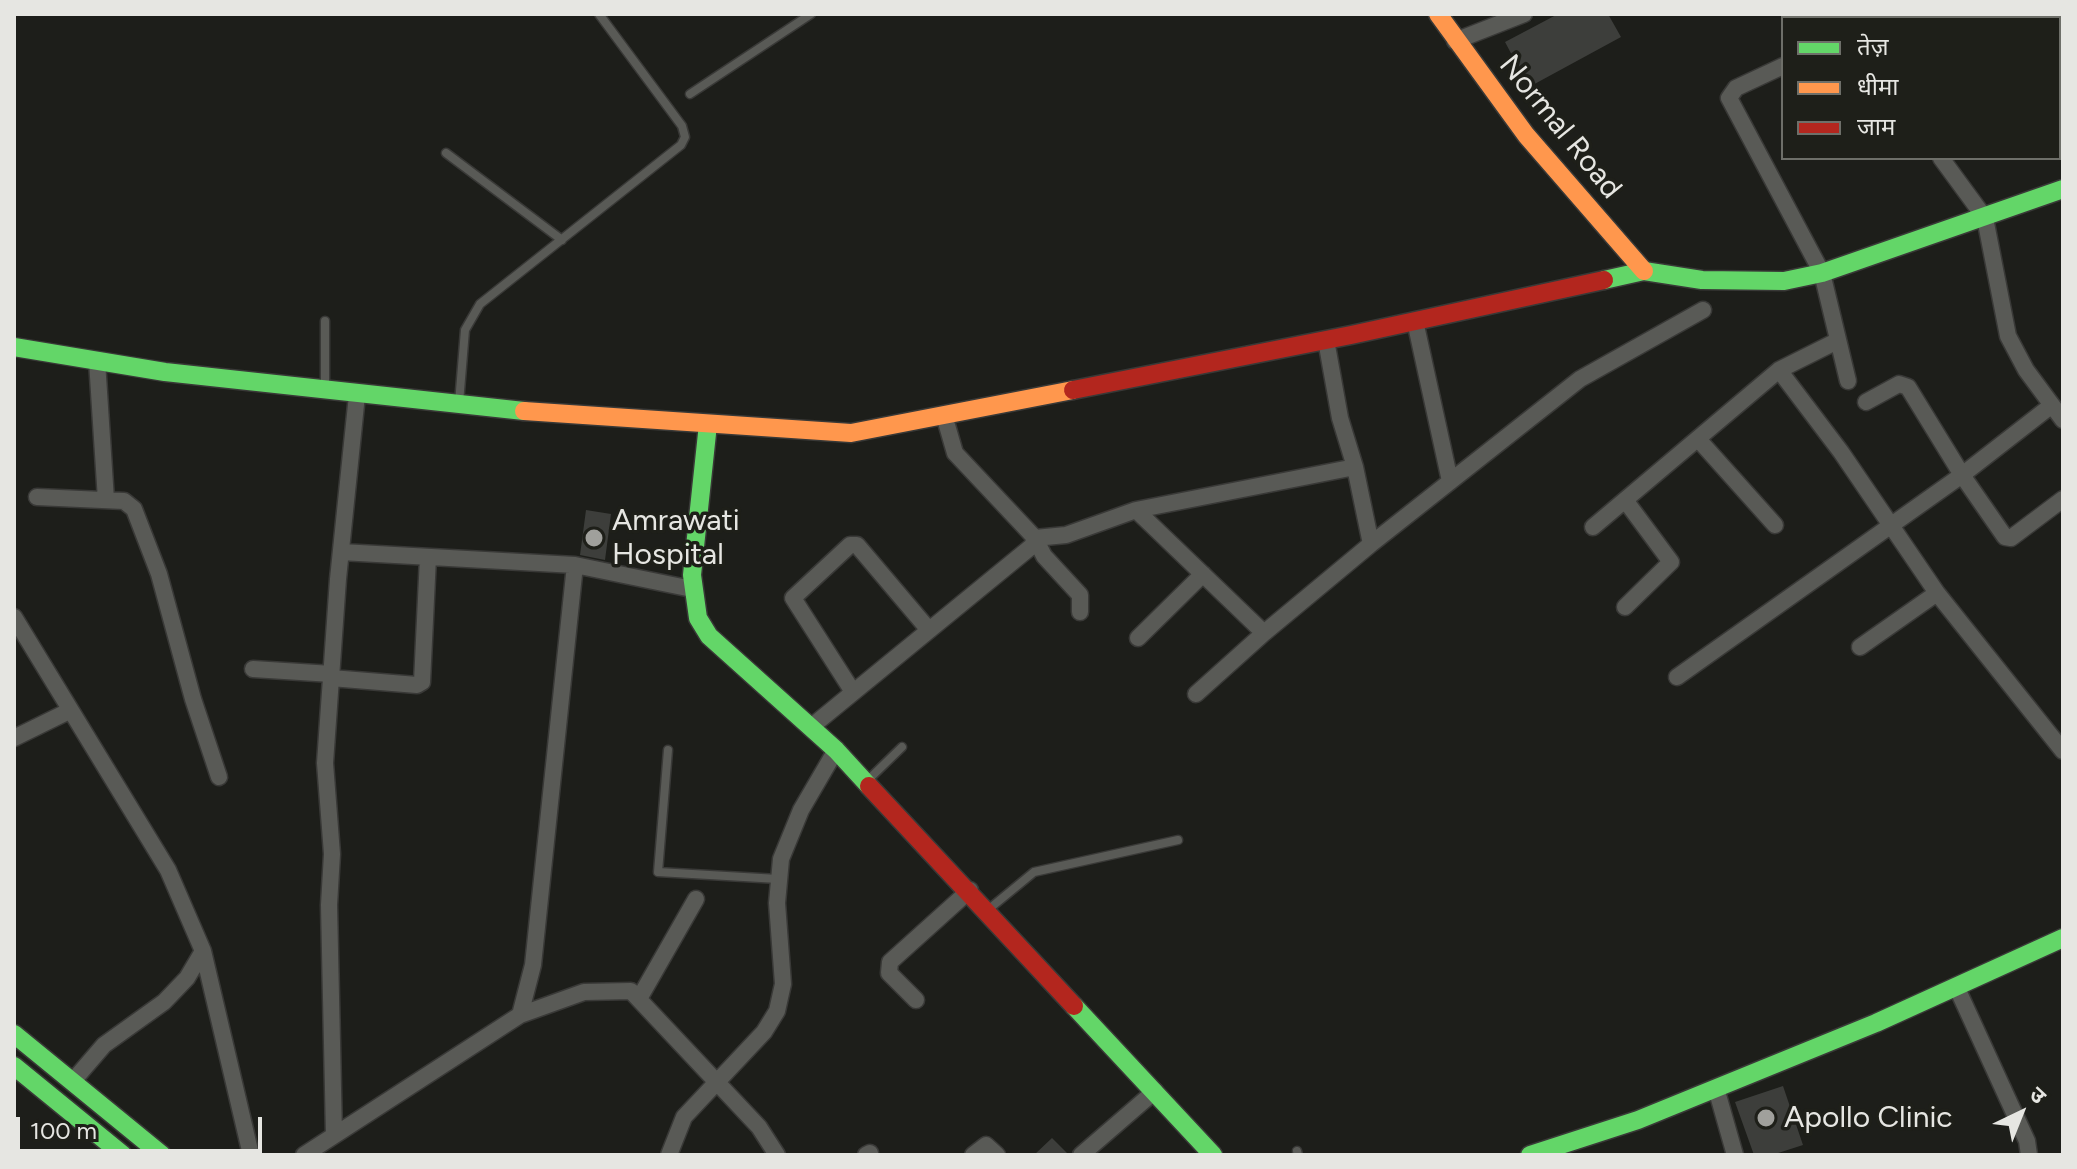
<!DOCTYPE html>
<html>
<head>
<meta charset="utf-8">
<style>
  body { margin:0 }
  #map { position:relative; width:2077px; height:1169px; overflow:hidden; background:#1d1e1a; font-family:Figtree,"Noto Sans Devanagari",sans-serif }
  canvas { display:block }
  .frame { position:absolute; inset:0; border:16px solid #e6e6e2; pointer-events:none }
  .legend { position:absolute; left:1781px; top:16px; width:280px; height:144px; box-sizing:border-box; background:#1e1f19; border:2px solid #6e6f69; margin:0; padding:10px 14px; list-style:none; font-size:24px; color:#e6e6e2 }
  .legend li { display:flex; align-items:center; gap:16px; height:40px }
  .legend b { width:40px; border:2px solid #6e6f69 }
  .north { position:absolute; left:1981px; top:1073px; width:80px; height:80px; -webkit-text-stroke:6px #1e1f19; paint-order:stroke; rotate:43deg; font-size:22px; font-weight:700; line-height:32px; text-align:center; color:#e6e6e2 }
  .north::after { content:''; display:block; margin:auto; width:28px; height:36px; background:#e6e6e2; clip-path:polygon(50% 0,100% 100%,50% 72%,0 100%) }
  .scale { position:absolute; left:16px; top:1117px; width:246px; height:36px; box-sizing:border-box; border:4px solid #e6e6e2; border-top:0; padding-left:10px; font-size:24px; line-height:28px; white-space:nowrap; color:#e6e6e2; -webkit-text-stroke:6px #1e1f19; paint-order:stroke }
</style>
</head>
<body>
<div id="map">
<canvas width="2077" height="1169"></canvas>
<div class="frame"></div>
<ul class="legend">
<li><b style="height:10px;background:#63d668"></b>तेज़</li>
<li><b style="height:10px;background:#ff974d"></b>धीमा</li>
<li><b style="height:10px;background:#b3261e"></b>जाम</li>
</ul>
<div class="north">उ</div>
<div class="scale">100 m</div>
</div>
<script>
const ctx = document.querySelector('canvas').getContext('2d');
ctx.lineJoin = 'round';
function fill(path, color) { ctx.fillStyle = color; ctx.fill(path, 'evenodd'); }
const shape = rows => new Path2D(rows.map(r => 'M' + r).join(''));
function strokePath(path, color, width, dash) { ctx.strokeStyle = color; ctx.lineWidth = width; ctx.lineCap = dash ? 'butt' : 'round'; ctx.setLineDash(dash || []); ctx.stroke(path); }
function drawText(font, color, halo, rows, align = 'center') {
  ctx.font = font + ' Figtree,sans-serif'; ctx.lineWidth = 7; ctx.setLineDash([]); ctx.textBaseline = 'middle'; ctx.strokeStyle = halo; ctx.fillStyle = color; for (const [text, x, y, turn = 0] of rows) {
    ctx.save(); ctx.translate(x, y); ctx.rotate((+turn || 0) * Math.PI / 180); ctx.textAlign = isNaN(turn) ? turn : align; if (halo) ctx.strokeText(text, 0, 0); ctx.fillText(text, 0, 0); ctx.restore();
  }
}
fill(shape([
  [1558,14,1608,14,1621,37,1529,87,1505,42],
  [586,510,611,514,605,560,580,555],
  [1783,1086,1803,1145,1772,1155,1754,1155,1735,1102],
  [1052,1138,1069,1155,1034,1155]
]), '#3d3e3b');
const lane = shape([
  [690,94,811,14],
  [446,153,562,240],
  [325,321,325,388],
  [459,403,465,330,480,304,681,145,685,137,682,126,599,14],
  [668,750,658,872,778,879],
  [868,780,902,747],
  [989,909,1034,872,1178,840],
  [1297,1151,1298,1155]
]);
const street = shape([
  [1885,18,1893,14],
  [1455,41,1524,14],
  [1783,66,1736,88,1729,98,1822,273,1848,381],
  [2059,85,2063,91],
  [1941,158,1985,218,2008,336,2026,370,2063,420],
  [1415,321,1450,481],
  [1326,340,1340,418,1355,467,1371,544],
  [97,361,106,500],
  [1779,370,1841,452,1937,593],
  [1866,402,1899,384,1908,387,1962,475,2005,537,2011,538,2063,499],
  [944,415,955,453,1035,538,1066,535,1136,510,1264,633,1371,544,1580,379,1703,310],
  [1698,439,1775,525],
  [37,497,124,501,134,509,159,574,193,699,219,777],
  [1136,510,1355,467],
  [1593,527,1779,370,1837,341],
  [341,552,575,565,692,589],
  [1625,607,1671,562,1625,500],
  [14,617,168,870,203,951,251,1155],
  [1138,638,1203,574],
  [1860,647,1937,593,2063,751],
  [253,669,332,674],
  [1677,677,1962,475,2052,405],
  [331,678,417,685,422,682,428,557],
  [853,692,793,598,850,545,857,545,929,630],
  [1196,694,1264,633],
  [811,727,1032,546,1035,538,1044,556,1080,595,1080,612],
  [14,738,69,711],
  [1956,986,2027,1141,2029,1155],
  [640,997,696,899],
  [916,1000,889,973,890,962,970,890],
  [520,1015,584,992,631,991,759,1127,777,1155],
  [73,1081,104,1045,164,1002,187,978,203,951],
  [1716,1088,1735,1155],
  [334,1135,329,905,332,854,325,763,338,579,357,395],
  [304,1155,520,1015,533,965,575,565],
  [669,1155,684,1117,764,1032,777,1011,783,984,777,903,781,859,801,810,836,750],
  [866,1155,870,1153],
  [973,1155,986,1145,997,1155],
  [1081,1155,1155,1091]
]);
const fast = shape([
  [1604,280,1644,271,1702,280,1784,281,1822,273,2063,189],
  [14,347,165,372,524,411],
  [708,424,692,575,698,618,709,636,836,750,869,786],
  [1074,1006,1213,1155],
  [14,1034,162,1155],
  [14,1066,123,1155],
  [1530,1155,1638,1120,1876,1023,2063,938]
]);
const slow = shape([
  [1438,14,1526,135,1644,271],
  [524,411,851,433,1073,390]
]);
const jam = shape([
  [1073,390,1351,335,1604,280],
  [869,786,1074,1006]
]);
strokePath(lane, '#393937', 11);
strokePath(street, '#393937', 19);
strokePath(fast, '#393937', 21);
strokePath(slow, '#393937', 21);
strokePath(jam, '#393937', 21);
strokePath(lane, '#595a56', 8);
strokePath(street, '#595a56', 16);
strokePath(fast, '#63d668', 18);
strokePath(slow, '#ff974d', 18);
strokePath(jam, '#b3261e', 18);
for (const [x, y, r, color] of [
  [594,538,10,"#a0a09c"],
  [1766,1118,10,"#a0a09c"]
]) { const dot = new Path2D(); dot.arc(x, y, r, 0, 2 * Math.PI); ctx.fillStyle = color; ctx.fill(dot); strokePath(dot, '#1e1f19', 3); }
drawText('30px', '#e6e6e2', '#1e1f19', [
  ["Normal Road",1560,127,51]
]);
drawText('30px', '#e6e6e2', '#1e1f19', [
  ["Amrawati",612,521],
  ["Hospital",612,555],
  ["Apollo Clinic",1784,1118]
], 'left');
</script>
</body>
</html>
